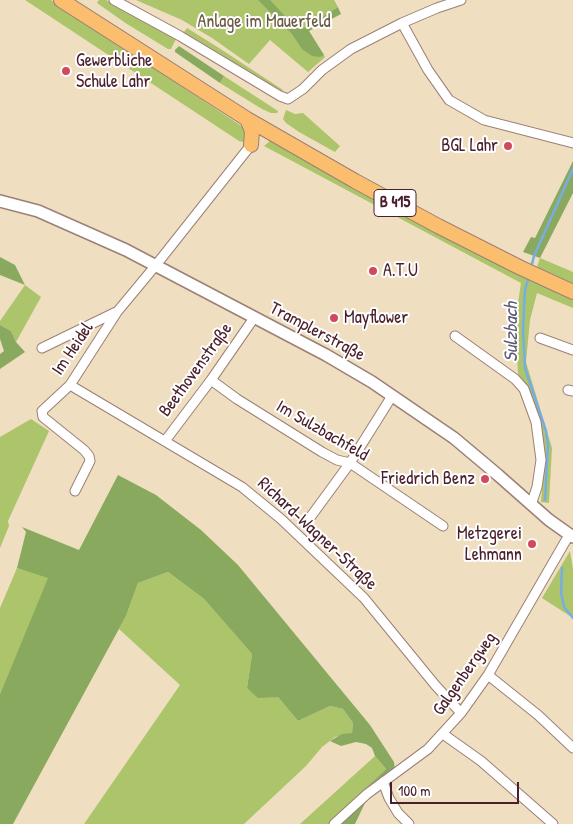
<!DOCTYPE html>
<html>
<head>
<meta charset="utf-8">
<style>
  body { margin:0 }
  #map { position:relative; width:573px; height:824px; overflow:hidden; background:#efdfc0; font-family:"Patrick Hand",sans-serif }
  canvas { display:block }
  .scale { position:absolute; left:390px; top:782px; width:129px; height:22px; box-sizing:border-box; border:2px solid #4a1f2b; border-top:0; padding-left:6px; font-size:15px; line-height:18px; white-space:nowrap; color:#4a1f2b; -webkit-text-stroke:4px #fff; paint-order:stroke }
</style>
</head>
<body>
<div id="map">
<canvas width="573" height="824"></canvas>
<div class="scale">100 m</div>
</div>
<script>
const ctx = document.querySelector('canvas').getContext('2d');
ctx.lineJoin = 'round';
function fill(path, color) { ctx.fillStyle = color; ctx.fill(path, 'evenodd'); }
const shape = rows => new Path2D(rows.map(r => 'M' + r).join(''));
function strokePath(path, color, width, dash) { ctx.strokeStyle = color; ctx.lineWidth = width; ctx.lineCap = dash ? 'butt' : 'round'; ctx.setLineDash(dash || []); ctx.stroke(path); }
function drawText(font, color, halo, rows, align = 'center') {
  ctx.font = font + ' "Patrick Hand",sans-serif'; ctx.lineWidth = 4; ctx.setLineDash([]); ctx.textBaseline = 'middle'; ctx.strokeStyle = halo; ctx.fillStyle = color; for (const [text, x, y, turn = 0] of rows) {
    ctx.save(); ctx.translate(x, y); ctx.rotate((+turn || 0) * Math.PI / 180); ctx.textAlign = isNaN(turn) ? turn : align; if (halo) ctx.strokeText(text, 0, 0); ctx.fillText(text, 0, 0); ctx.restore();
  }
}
fill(shape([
  [25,0,51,0,243,127,245,130,246,138,243,142,239,141],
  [99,0,106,0,177,37,171,49,168,49,127,24,97,3],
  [136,0,334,0,338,7,312,23,309,31,325,57,308,72,270,40,249,64,212,38,182,20],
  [187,28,219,48,283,90,282,91,184,32],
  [224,76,278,111,277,113,271,113,262,109,220,83],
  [286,110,295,114,303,113,340,146,335,152,299,132,286,123,283,119],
  [271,140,524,276,573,300,573,308,537,293,530,320,526,362,552,448,549,503,541,502,545,450,542,436,518,373,515,323,521,283,264,146],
  [540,258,573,272,573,284,537,267],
  [25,285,41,297,16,342,11,331,0,325,0,321],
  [31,419,49,431,8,521,9,526,0,548,0,437],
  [570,551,573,569,573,618,542,598],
  [17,568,49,577,0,694,0,608],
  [168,572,204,599,252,654,247,688,278,697,298,721,330,706,343,709,353,723,352,733,335,737,322,747,306,766,244,824,84,824,180,685,119,629,126,616,138,583],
  [375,756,386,769,344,811,329,824,300,824]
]), '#acc46a');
fill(shape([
  [258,0,270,0,295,27,302,29,338,7,341,14,309,31,324,55,320,57,312,56,302,49,292,34],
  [179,46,224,76,220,83,175,52,175,50],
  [573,161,573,193,540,258,523,252,531,237,535,238],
  [0,257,15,265,25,285,0,275],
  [0,325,11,331,16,342,25,352,0,369,0,354,4,351,0,339],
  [118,475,156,495,201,530,238,565,370,725,394,762,395,771,381,788,365,803,355,824,329,824,386,769,375,756,372,748,366,744,356,742,341,746,330,741,342,734,352,733,353,723,343,709,330,706,298,721,278,697,258,698,247,688,252,654,204,599,168,572,138,583,126,616,13,824,0,824,0,694,48,578,17,568,26,532,22,527,79,550]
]), '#89aa5e');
strokePath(shape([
  [531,268,534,256,573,169],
  [529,276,525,290,523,329,525,368,546,431,548,445,545,500],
  [562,568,561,593,564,607,573,618]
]), '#77ade5', 2.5);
const minor = shape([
  [114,0,180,36,280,96,288,99,303,89,322,70,351,49,402,23,437,8,461,0],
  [402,23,428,70,449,100,484,120,573,143],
  [455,336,515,379,524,389,536,422,541,460,537,487,531,505],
  [540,338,573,350],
  [42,348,116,312],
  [211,380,237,399,322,452,337,460,350,463,443,526],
  [70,385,242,487,281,519,364,598,436,686,461,713],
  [568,390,573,391],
  [165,441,211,380,254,318],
  [75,491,90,461,89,456,84,450,43,417,42,411,70,385,117,312,156,265,251,145],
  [309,519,350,463,392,396],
  [488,675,538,715,573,748],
  [443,734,481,761,553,824],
  [383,782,389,798,398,813,409,824],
  [334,824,367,794,428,749,461,713,488,675,569,535]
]);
const tertiary = shape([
  [0,201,38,211,126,250,326,355,372,382,454,438,498,475,549,520,573,537]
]);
const primary = shape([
  [61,0,247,119,355,181,438,226,519,267,573,292],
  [247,119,252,131,251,145]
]);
strokePath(minor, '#9c7f76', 11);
strokePath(tertiary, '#9c7f76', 14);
strokePath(primary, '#9c7f76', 16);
strokePath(minor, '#fff', 9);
strokePath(tertiary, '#fff', 11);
strokePath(primary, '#fbbd6e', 14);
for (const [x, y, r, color] of [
  [66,71,5,"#d1495b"],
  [508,146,5,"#d1495b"],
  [373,271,5,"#d1495b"],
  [334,318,5,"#d1495b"],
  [485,479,5,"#d1495b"],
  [532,544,5,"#d1495b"]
]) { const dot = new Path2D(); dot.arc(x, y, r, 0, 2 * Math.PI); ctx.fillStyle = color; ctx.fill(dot); strokePath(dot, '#fff', 2); }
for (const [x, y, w] of [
  [395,203,42]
]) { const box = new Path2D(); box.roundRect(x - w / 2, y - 13.5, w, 27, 4); ctx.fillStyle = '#fff'; ctx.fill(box); strokePath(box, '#4a1f2b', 1); }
drawText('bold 16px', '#4a1f2b', null, [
  ["B 415",395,203]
]);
drawText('18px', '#6c5941', '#fff', [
  ["Anlage im Mauerfeld",264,22]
]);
drawText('18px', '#4a1f2b', '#fff', [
  ["Gewerbliche",76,61],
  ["Schule Lahr",76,82],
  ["BGL Lahr",498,146,"right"],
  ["A.T.U",383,271],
  ["Mayflower",344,318],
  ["Friedrich Benz",475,479,"right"],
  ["Metzgerei",522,534,"right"],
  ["Lehmann",522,555,"right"]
], 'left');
drawText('18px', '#4a1f2b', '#fff', [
  ["Tramplerstraße",317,332,28],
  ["Im Heidel",73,349,-56],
  ["Beethovenstraße",196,370,-54],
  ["Im Sulzbachfeld",322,431,30],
  ["Richard-Wagner-Straße",317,534,43],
  ["Galgenbergweg",465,674,-55]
]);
drawText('italic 19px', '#5c5875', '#fff', [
  ["Sulzbach",512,332,-90]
]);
</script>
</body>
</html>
